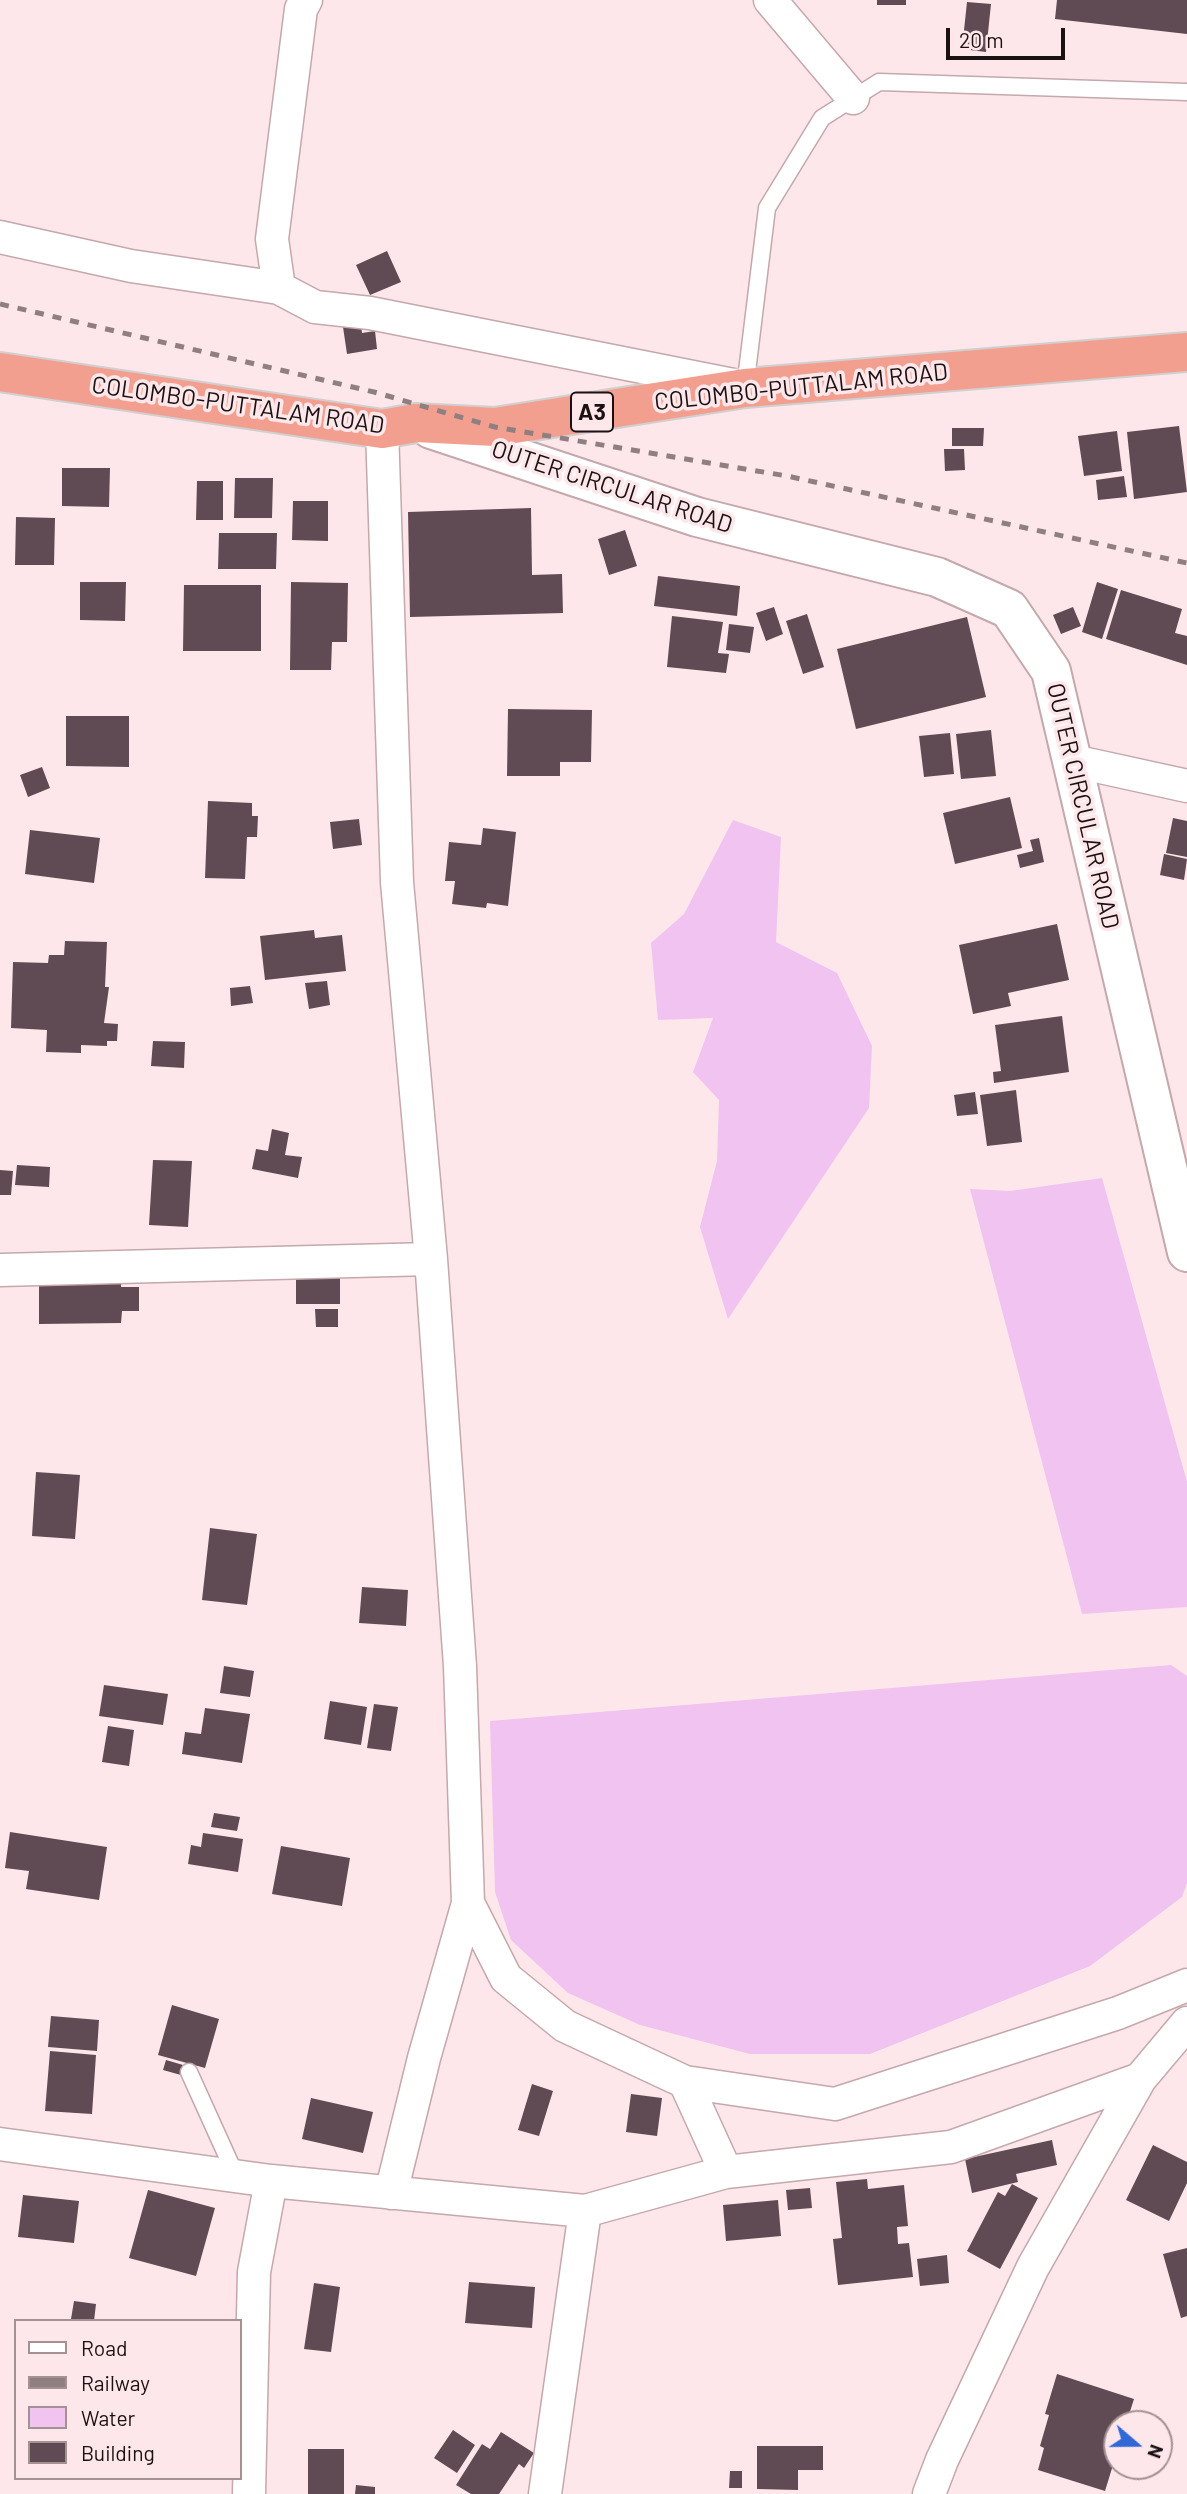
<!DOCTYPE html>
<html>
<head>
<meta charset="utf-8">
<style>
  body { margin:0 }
  #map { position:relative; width:1187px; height:2494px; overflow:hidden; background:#fee7ea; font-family:Barlow,sans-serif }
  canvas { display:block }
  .legend { position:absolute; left:14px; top:2319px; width:228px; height:161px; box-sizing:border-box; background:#fee7ea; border:2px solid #a39194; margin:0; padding:9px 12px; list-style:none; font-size:21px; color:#1a1112 }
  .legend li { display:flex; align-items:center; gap:14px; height:35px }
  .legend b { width:35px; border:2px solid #a39194 }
  .north { position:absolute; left:1103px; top:2410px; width:70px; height:70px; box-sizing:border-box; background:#fee7ea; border:2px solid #a39194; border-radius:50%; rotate:110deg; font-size:19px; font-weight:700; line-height:28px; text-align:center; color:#1a1112 }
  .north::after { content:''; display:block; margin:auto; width:24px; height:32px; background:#3168d6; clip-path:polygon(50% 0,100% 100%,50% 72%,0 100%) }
  .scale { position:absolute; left:946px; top:28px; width:119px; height:32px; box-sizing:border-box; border:4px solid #1a1112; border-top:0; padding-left:9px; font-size:21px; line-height:24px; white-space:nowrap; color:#1a1112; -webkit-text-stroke:5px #fee7ea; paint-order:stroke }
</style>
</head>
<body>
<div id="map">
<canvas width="1187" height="2494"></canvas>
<ul class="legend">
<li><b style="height:9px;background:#fff"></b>Road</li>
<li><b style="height:9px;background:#8f7f81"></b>Railway</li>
<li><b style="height:19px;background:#f1c3f1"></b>Water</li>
<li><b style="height:19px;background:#604b55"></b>Building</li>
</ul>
<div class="north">N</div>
<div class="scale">20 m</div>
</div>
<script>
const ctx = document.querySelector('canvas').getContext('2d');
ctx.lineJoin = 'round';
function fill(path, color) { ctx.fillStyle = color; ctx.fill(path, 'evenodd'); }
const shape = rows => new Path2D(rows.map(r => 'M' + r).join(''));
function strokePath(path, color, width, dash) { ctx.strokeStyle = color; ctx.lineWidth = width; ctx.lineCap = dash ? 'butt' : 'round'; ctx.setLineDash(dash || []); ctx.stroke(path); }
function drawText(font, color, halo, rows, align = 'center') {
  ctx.font = font + ' Barlow,sans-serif'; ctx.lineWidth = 7; ctx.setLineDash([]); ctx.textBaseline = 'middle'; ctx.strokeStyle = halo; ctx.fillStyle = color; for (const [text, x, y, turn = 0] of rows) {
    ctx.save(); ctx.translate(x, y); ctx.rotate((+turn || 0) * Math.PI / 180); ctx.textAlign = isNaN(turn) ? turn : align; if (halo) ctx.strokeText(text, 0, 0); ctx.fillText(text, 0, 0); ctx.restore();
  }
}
fill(shape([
  [733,820,781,837,776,942,837,973,872,1046,869,1108,728,1319,700,1227,717,1161,719,1100,693,1072,713,1018,658,1020,651,943,684,914],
  [1102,1178,1187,1482,1187,1607,1082,1614,970,1189,1010,1191],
  [1171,1665,1187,1676,1187,1883,1182,1897,1090,1966,870,2054,750,2054,640,2025,568,1993,511,1940,495,1892,490,1721]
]), '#f1c3f1');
fill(shape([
  [877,0,906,0,906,5,877,5],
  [1057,0,1187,0,1187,34,1055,19],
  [967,2,991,4,986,52,962,49],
  [387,251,401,282,370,295,356,265],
  [361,325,362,333,375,331,377,349,347,354,343,327],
  [1179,426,1187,492,1134,499,1127,432],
  [952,428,984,428,983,446,952,446],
  [1117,431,1122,471,1084,476,1078,436],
  [944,449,964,449,965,470,945,471],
  [62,468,110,468,109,507,62,506],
  [1124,476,1127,497,1098,500,1096,480],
  [235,478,273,478,272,518,234,518],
  [197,481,223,481,223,520,196,520],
  [293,501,328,501,328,541,292,540],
  [531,508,532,575,562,574,563,613,410,617,408,512],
  [16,517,55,518,54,565,15,565],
  [625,530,637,566,609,575,598,539],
  [219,533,277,533,276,569,218,569],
  [658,576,740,586,737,616,654,606],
  [80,582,126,582,125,621,80,620],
  [291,582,348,583,347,642,332,642,331,670,290,670],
  [1097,582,1118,589,1102,639,1082,632],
  [184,585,261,585,261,651,183,651],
  [1121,590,1182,609,1175,633,1187,636,1187,665,1106,639],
  [774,607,783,634,766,641,756,613],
  [1073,607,1081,626,1061,634,1053,615],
  [807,614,824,667,803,674,786,621],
  [672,616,723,622,718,653,729,654,726,673,667,667],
  [967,617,986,697,856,729,837,649],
  [729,624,754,627,750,653,726,650],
  [508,709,592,710,591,762,560,762,560,776,507,776],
  [66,716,129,716,129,767,66,766],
  [991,730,996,776,961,779,956,734],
  [950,733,954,774,924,777,919,736],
  [42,767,50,788,28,797,20,775],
  [1010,797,1022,848,955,864,943,813],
  [208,801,252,803,252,816,258,816,257,837,247,837,245,879,205,878],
  [1173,818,1187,821,1187,857,1166,853],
  [359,819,362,845,333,849,330,822],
  [483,828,516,832,508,906,487,903,486,908,452,904,455,881,445,881,449,842,481,845],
  [30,830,100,838,94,883,25,874],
  [1039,838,1044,862,1020,868,1017,855,1033,851,1030,840],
  [1164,854,1187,859,1184,880,1160,875],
  [1057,924,1069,980,1008,993,1011,1006,973,1014,959,945],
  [314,930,315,938,342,935,346,971,265,980,260,936],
  [65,941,107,942,105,987,109,987,104,1023,118,1024,117,1041,107,1041,107,1046,81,1045,81,1053,46,1052,47,1030,11,1028,13,962,48,963,49,955,64,955],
  [327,981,330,1005,309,1009,305,983],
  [250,986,253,1003,231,1006,230,988],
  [1062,1016,1069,1072,994,1083,993,1072,1001,1071,995,1025],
  [153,1041,185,1042,184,1068,151,1066],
  [1016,1090,1022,1142,987,1146,980,1095],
  [975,1092,978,1114,957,1116,954,1095],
  [272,1129,289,1133,285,1155,302,1157,298,1178,252,1169,256,1149,268,1151],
  [153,1160,192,1161,188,1227,149,1225],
  [17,1165,50,1167,49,1187,15,1185],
  [0,1170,13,1171,11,1195,0,1195],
  [121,1277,121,1287,139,1287,139,1311,122,1311,121,1323,39,1324,39,1278],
  [340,1278,340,1304,296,1304,296,1279],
  [315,1309,338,1309,338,1327,316,1327],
  [36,1472,80,1475,75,1539,32,1536],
  [210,1528,257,1534,247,1605,202,1600],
  [362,1587,408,1590,406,1626,359,1623],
  [224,1666,254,1671,250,1697,220,1693],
  [104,1685,168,1694,163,1725,99,1716],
  [330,1701,367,1707,361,1745,324,1739],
  [374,1704,398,1707,391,1751,367,1748],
  [205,1708,250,1714,242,1763,182,1754,185,1732,201,1734],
  [108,1726,134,1730,129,1766,102,1762],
  [214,1813,240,1817,237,1831,211,1827],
  [10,1832,107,1847,99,1900,26,1889,29,1871,5,1868],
  [203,1833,243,1839,238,1872,188,1864,191,1845,201,1847],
  [281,1846,350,1858,342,1906,272,1894],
  [172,2005,219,2019,205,2068,158,2055],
  [51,2016,99,2020,97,2051,48,2047],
  [50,2051,96,2055,92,2114,45,2111],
  [166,2060,183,2065,181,2075,163,2070],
  [532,2084,553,2091,539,2136,518,2130],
  [631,2094,662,2098,657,2136,626,2132],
  [311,2098,373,2112,363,2153,302,2139],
  [1052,2140,1057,2165,1016,2174,1018,2182,972,2193,965,2159],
  [1153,2145,1187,2162,1187,2183,1169,2221,1126,2200],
  [867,2179,868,2189,904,2185,908,2226,897,2227,898,2244,909,2243,913,2277,838,2285,833,2239,842,2238,836,2182],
  [1012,2184,1038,2198,1000,2269,967,2251,998,2192,1005,2196],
  [810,2188,812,2208,788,2210,786,2190],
  [148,2190,215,2208,196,2276,129,2258],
  [23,2195,79,2201,74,2243,18,2237],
  [778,2200,781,2236,726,2241,723,2205],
  [1187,2248,1187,2316,1181,2318,1163,2254],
  [947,2255,949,2283,920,2286,917,2259],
  [469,2282,535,2287,532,2328,465,2323],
  [314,2283,340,2287,331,2352,304,2349],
  [74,2301,96,2304,94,2321,71,2319],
  [1057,2374,1134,2399,1126,2424,1117,2424,1117,2452,1105,2491,1038,2470,1044,2448,1040,2446,1049,2415,1045,2414],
  [453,2430,475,2445,457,2473,434,2458],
  [501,2432,534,2453,524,2468,519,2464,499,2494,471,2494,456,2485,482,2444,490,2449],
  [757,2446,823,2446,823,2470,798,2470,798,2490,757,2489],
  [308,2449,344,2449,344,2494,308,2494],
  [730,2471,742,2471,742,2488,729,2488],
  [356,2485,375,2487,375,2494,355,2494]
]), '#604b55');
const lane = shape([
  [745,388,767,208,822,118,879,82,1187,92],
  [189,2072,236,2176]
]);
const street = shape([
  [306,0,301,9,272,239,279,288,315,307,370,313,733,385],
  [770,0,853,98],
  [0,237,131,266,279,288],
  [382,429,397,882,431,1259,460,1666,468,1903,506,1978,565,2026,685,2082,835,2104,1118,2013,1187,1985],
  [1073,761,1187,786],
  [0,1270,431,1259],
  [685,2082,726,2172],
  [0,2144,271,2181,254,2272,249,2494],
  [271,2181,585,2211,545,2494],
  [391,2193,424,2058,468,1903],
  [585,2211,726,2172,951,2147,1140,2079],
  [929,2494,942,2460,1033,2267,1140,2079,1187,2023]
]);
const secondary = shape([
  [431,429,697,517,937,577,1009,609,1051,671,1187,1252]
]);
const highway = shape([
  [0,372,382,429,416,423,495,427,745,388,1187,352]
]);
strokePath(lane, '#c4a8ac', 19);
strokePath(street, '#c4a8ac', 35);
strokePath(secondary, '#c4a8ac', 42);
strokePath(highway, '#d1cfd0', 42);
strokePath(lane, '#fff', 16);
strokePath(street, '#fff', 32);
strokePath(secondary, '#fff', 38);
strokePath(highway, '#f39f8f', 38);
strokePath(shape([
  [0,304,374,392,495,427,787,476,1187,563]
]), '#8f7f81', 5, [9, 9]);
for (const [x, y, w] of [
  [592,412,42]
]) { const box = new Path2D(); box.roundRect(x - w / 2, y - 19.5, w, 39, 5); ctx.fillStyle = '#fee7ea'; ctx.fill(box); strokePath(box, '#1a1112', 2); }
drawText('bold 23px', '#1a1112', null, [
  ["A3",592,412]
]);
drawText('24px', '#1a1112', '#fee7ea', [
  ["COLOMBO-PUTTALAM ROAD",801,387,-6],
  ["COLOMBO-PUTTALAM ROAD",238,405,8],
  ["OUTER CIRCULAR ROAD",612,487,18],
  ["OUTER CIRCULAR ROAD",1083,806,77]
]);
</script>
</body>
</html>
